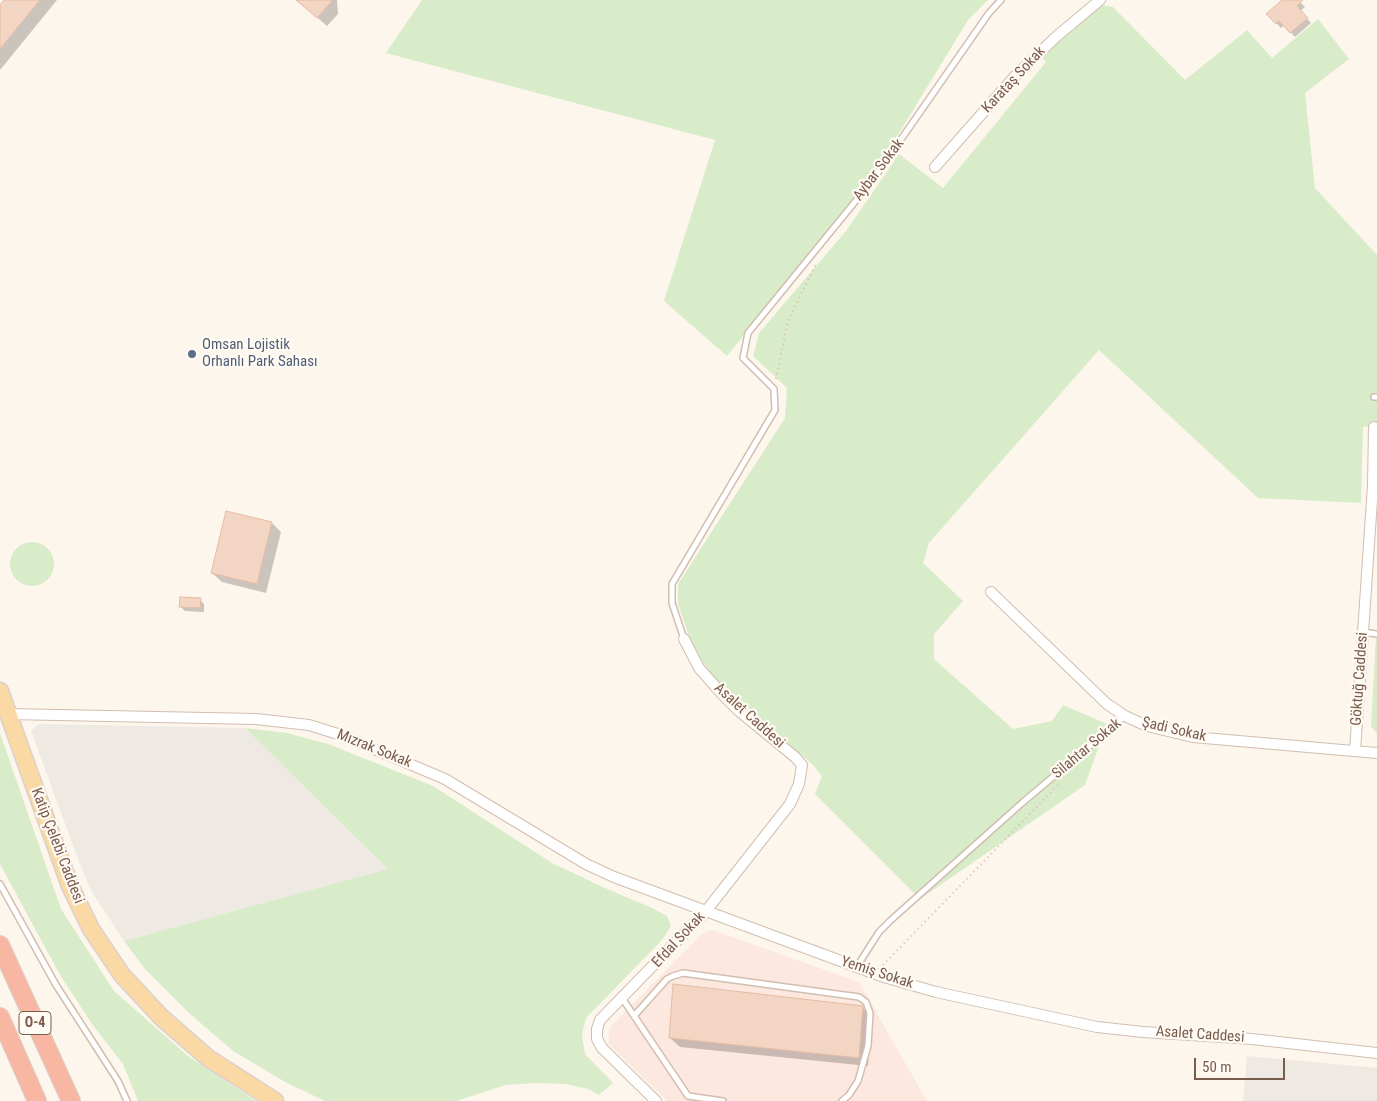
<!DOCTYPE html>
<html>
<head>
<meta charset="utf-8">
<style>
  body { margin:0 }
  #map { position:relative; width:1377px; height:1101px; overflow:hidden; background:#fdf6ec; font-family:"Roboto Condensed",sans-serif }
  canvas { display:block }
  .scale { position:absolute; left:1194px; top:1058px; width:91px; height:22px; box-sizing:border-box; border:2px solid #7a5c4d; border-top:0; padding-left:6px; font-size:15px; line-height:18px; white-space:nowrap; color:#7a5c4d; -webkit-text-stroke:4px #fffaf3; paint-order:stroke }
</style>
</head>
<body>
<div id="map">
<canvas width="1377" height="1101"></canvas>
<div class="scale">50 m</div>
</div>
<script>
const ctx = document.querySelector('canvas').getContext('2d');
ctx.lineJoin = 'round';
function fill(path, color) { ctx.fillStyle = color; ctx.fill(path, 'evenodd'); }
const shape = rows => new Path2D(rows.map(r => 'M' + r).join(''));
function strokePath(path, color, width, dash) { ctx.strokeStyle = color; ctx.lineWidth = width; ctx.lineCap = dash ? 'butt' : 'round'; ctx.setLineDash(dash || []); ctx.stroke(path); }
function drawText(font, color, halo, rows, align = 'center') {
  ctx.font = font + ' "Roboto Condensed",sans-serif'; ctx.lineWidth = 4.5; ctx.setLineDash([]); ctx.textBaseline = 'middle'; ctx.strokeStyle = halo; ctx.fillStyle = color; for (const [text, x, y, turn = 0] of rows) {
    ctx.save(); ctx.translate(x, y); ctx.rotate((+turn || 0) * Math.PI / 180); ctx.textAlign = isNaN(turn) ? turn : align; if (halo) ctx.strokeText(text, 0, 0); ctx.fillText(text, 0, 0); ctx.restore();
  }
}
fill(shape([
  [712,930,859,982,927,1101,667,1101,608,1043,610,1027,703,933]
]), '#fde8e0');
fill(shape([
  [39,724,245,728,389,869,124,941,92,892,81,867,31,731],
  [1247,1056,1377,1068,1377,1101,1243,1101]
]), '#efe9e4');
fill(shape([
  [422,0,988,0,968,20,871,179,727,356,664,301,715,140,386,53],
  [1101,5,1113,7,1185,80,1247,30,1272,58,1318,19,1349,59,1305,93,1315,188,1377,255,1377,426,1363,427,1361,503,1258,498,1099,350,929,543,923,563,963,601,934,634,934,659,1013,729,1052,721,1063,705,1107,724,1085,785,920,899,815,794,822,776,812,764,714,679,692,645,678,604,678,584,785,418,787,388,753,356,759,333,846,231,899,154,943,188,1046,62,1042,57],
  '10 564a22 22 0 1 1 44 0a22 22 0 1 1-44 0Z',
  [1376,636,1377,636,1377,734,1371,726],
  [245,728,287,733,328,744,433,786,552,863,605,888,650,907,667,916,671,926,662,940,586,1018,582,1034,585,1054,613,1083,599,1095,588,1089,566,1084,535,1083,506,1085,456,1101,325,1101,287,1083,233,1051,189,1013,145,969,124,941,388,869],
  [0,733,61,909,114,991,188,1056,256,1101,138,1101,123,1064,92,1024,60,975,0,864]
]), '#d8ecc9');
fill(shape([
  [6,0,57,0,0,70,0,7],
  [297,0,337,0,338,14,327,26],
  [1284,0,1298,0,1305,7,1300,11,1311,23,1295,37,1284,25,1281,28,1268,14],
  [272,523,281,532,266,593,222,582,212,573],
  [200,600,204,604,204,612,185,611,180,606],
  [862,1007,872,1017,868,1066,680,1047,670,1038]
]), '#0003');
const building = shape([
  [4,0,40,0,0,49,0,5,4,0],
  [296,0,333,0,317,18,296,0],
  [1282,0,1303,0,1297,6,1308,18,1290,33,1279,21,1276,24,1266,14,1282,0],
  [226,511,272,522,257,584,211,573,226,511],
  [180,597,201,598,200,608,179,607,180,597],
  [673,984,863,1006,859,1058,669,1038,673,984]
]);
fill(building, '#f3d5c3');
strokePath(building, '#e6bba3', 1);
const lane = shape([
  [1374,397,1377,397],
  [1363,632,1377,634],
  [684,639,672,603,672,584,775,410,774,389,743,358,748,333,872,181,989,13,1001,0],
  [0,884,56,985,118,1081,127,1101],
  [856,968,879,932,891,920,1022,803,1125,716],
  [622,998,688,1096,723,1101],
  [634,1016,667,979,673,976,683,973,859,997,866,1002,870,1013,868,1046,858,1081,849,1095,842,1101]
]);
const street = shape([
  [935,167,1016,75,1057,36,1100,0],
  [991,592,1107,704,1125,716,1147,726,1193,737,1377,753],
  [8,714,256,719,309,725,341,735,445,779,586,864,614,877,884,977,936,992,1097,1027,1143,1032,1252,1039,1377,1053],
  [1355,751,1373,485,1374,427],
  [656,1101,602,1048,597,1039,597,1029,600,1020,706,911,790,804,799,784,802,765,795,757,739,711,722,694,699,668,684,639]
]);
const primary = shape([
  [0,691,70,886,91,929,122,975,161,1017,208,1058,275,1101]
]);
const highway = shape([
  [0,945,71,1101],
  [0,1017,37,1101]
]);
strokePath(lane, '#d1beb0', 8);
strokePath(street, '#d1beb0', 12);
strokePath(primary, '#dad1cd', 19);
strokePath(highway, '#dad1cd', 20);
strokePath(shape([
  [776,379,788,321,816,264],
  [883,965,1058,785]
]), '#d9b8a5', 2, [1, 4]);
strokePath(lane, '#fff', 5);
strokePath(street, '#fff', 10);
strokePath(primary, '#fbd9a5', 16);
strokePath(highway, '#f7b7a3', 18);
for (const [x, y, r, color] of [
  [192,354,5,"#5c6f8a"]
]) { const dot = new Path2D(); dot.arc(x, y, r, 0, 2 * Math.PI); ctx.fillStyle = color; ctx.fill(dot); strokePath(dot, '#fffaf3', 2); }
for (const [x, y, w] of [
  [35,1023,32]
]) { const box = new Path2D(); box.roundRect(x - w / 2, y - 11.5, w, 23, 4); ctx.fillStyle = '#fffaf3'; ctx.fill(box); strokePath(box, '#7a5c4d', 1); }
drawText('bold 14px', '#7a5c4d', null, [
  ["O-4",35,1023]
]);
drawText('15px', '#7a5c4d', '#fffaf3', [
  ["Karataş Sokak",1014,80,-47],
  ["Aybar Sokak",879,170,-53],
  ["Göktuğ Caddesi",1360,679,-86],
  ["Asalet Caddesi",749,716,42],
  ["Şadi Sokak",1174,730,13],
  ["Mızrak Sokak",374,749,22],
  ["Silahtar Sokak",1087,749,-40],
  ["Katip Çelebi Caddesi",57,846,69],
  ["Efdal Sokak",679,940,-47],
  ["Yemiş Sokak",877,973,18],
  ["Asalet Caddesi",1200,1035,4]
]);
drawText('15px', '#4e5e75', '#fffaf3', [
  ["Omsan Lojistik",202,345],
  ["Orhanlı Park Sahası",202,362]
], 'left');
</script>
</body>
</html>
